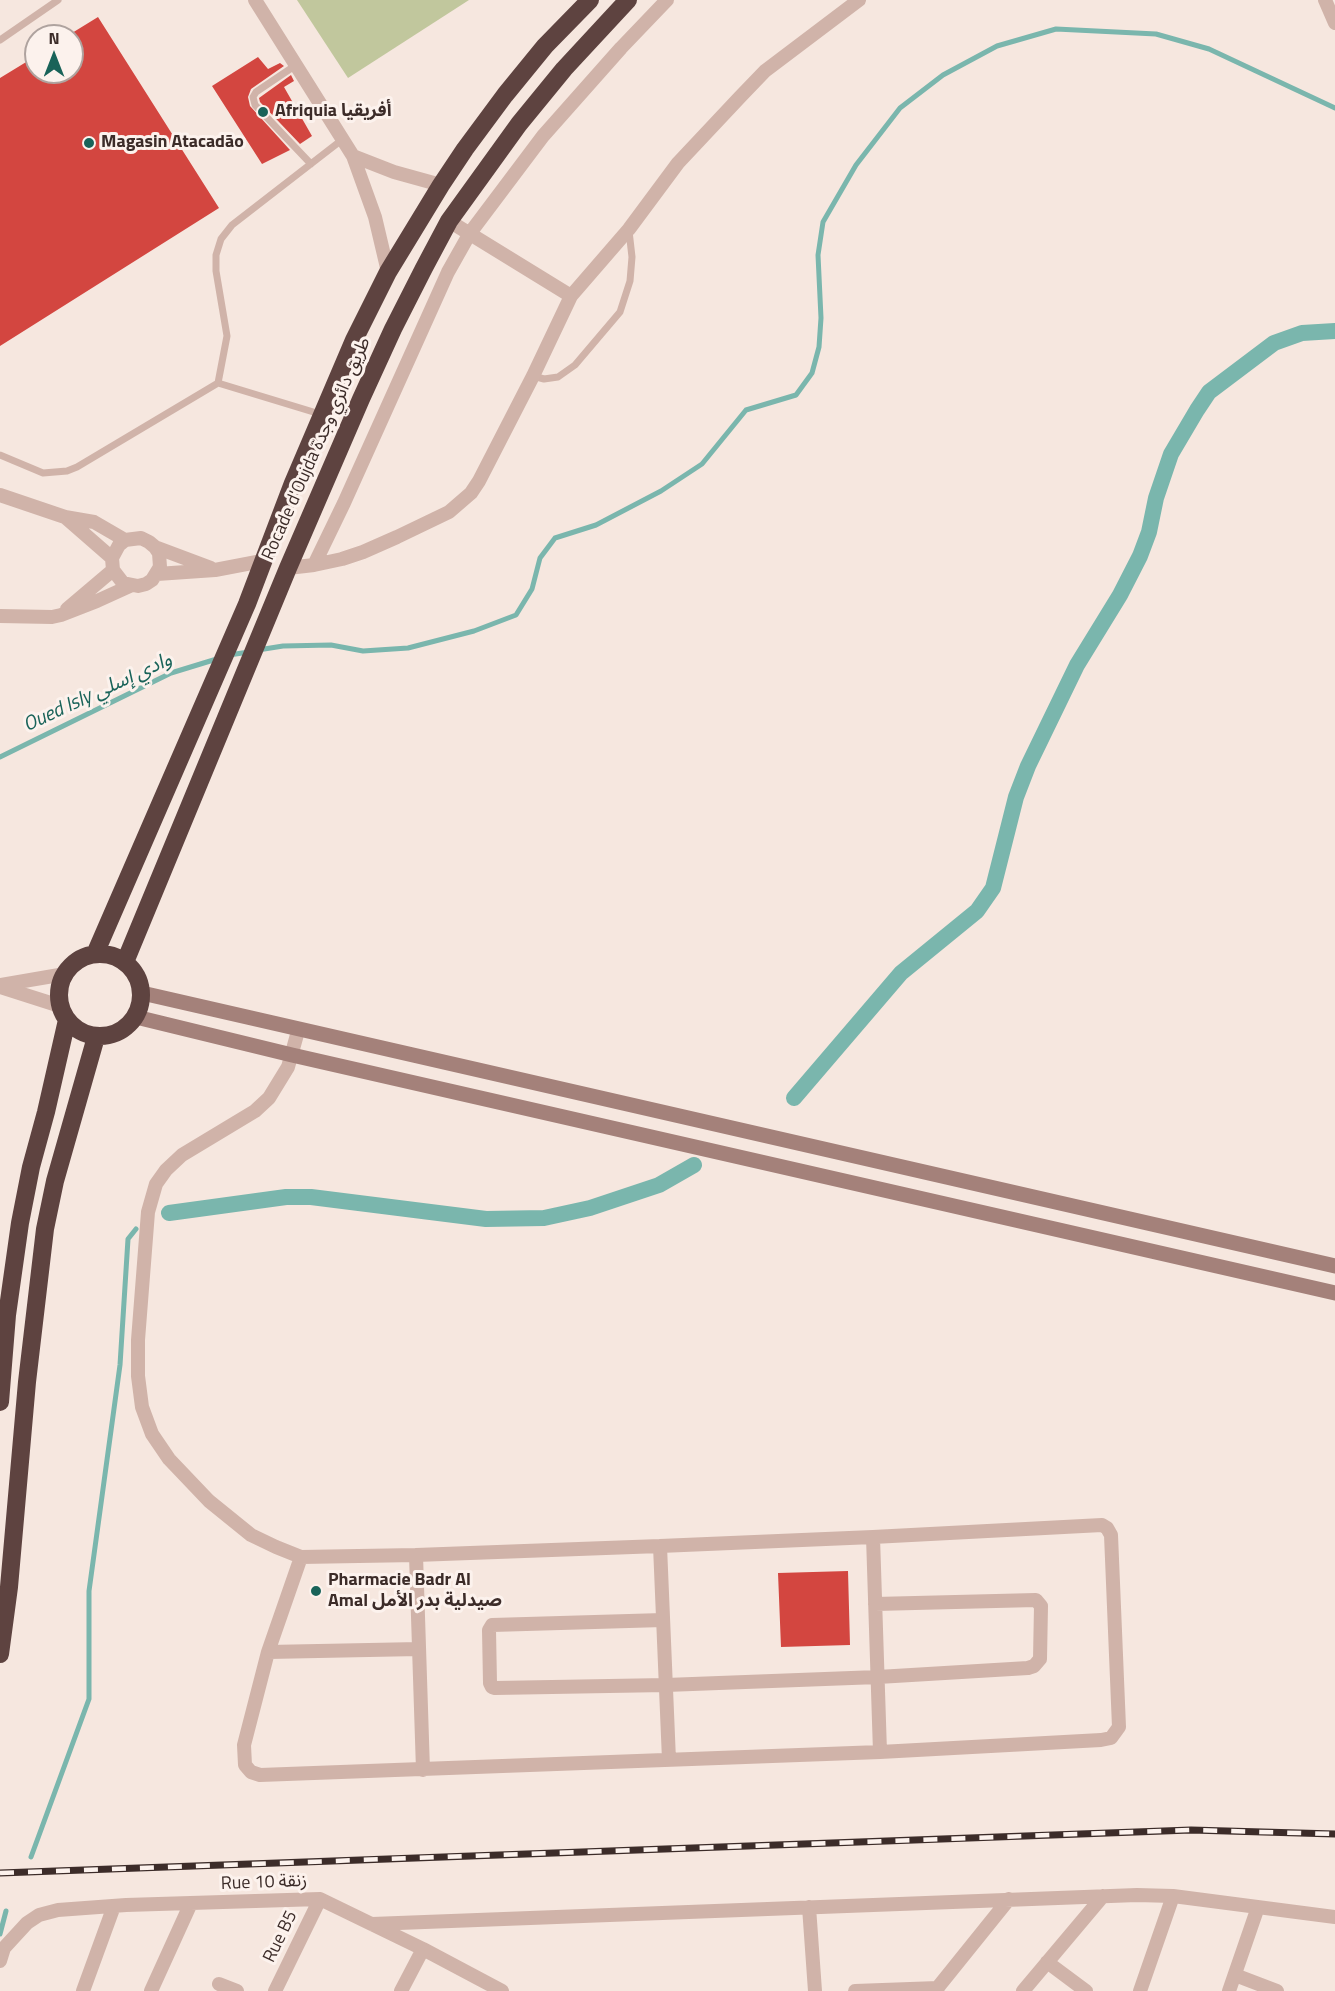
<!DOCTYPE html>
<html>
<head>
<meta charset="utf-8">
<style>
  body { margin:0 }
  #map { position:relative; width:1335px; height:1991px; overflow:hidden; background:#f6e7df; font-family:"Titillium Web",sans-serif }
  canvas { display:block }
  .north { position:absolute; left:24px; top:24px; width:60px; height:60px; box-sizing:border-box; background:#fcf2ed; border:2px solid #afa39f; border-radius:50%; rotate:0deg; font-size:16px; font-weight:700; line-height:24px; text-align:center; color:#3c2c29 }
  .north::after { content:''; display:block; margin:auto; width:21px; height:27px; background:#196359; clip-path:polygon(50% 0,100% 100%,50% 72%,0 100%) }
</style>
</head>
<body>
<div id="map">
<canvas width="1335" height="1991"></canvas>
<div class="north">N</div>
</div>
<script>
const ctx = document.querySelector('canvas').getContext('2d');
ctx.lineJoin = 'round';
function fill(path, color) { ctx.fillStyle = color; ctx.fill(path, 'evenodd'); }
const shape = rows => new Path2D(rows.map(r => 'M' + r).join(''));
function strokePath(path, color, width, dash) { ctx.strokeStyle = color; ctx.lineWidth = width; ctx.lineCap = dash ? 'butt' : 'round'; ctx.setLineDash(dash || []); ctx.stroke(path); }
function drawText(font, color, halo, rows, align = 'center') {
  ctx.font = font + ' "Titillium Web","Noto Sans Arabic",sans-serif'; ctx.lineWidth = 6; ctx.setLineDash([]); ctx.textBaseline = 'middle'; ctx.strokeStyle = halo; ctx.fillStyle = color; for (const [text, x, y, turn = 0] of rows) {
    ctx.save(); ctx.translate(x, y); ctx.rotate((+turn || 0) * Math.PI / 180); ctx.textAlign = isNaN(turn) ? turn : align; if (halo) ctx.strokeText(text, 0, 0); ctx.fillText(text, 0, 0); ctx.restore();
  }
}
fill(shape([
  [297,0,469,0,348,78]
]), '#c1c79d');
strokePath(shape([
  [258,650,283,646,331,645,363,651,408,648,474,631,516,615,532,589,540,558,555,538,596,525,661,491,702,464,746,410,796,395,812,373,819,347,821,318,818,255,823,222,856,165,900,108,943,75,997,46,1056,29,1156,34,1209,49,1335,108],
  [229,655,249,652],
  [0,757,171,673,220,658],
  [31,1857,89,1699,89,1591,120,1365,128,1239,136,1229],
  [0,1934,6,1911]
]), '#7ab6ad', 5);
strokePath(shape([
  [794,1098,901,973,977,911,993,888,1016,797,1028,766,1077,665,1120,595,1140,556,1149,532,1156,498,1171,454,1197,410,1209,392,1274,343,1302,333,1335,331],
  [169,1213,286,1197,311,1197,486,1219,544,1218,590,1208,659,1185,694,1165]
]), '#7ab6ad', 16);
fill(shape([
  [98,17,219,208,0,346,0,78,36,56,36,72,72,72,72,33],
  [258,57,268,69,280,63,284,66,251,89,248,97,250,106,290,150,262,164,212,86],
  [291,75,294,81,284,87,312,136,300,144,260,102,259,98],
  [848,1571,850,1645,781,1647,778,1573]
]), '#d34640');
strokePath(shape([
  [0,40,58,0],
  [296,65,256,92,253,97,255,105,311,164],
  [533,376,544,379,558,377,575,365,620,312,630,281,632,257,629,231],
  [218,383,227,336,216,271,216,255,221,239,232,225,343,139],
  [0,455,43,473,67,471,77,467,218,383,320,414]
]), '#d0b3a9', 7);
strokePath(shape([
  [255,0,353,156,375,217,388,272],
  [1325,0,1335,23],
  [353,156,394,172,441,185],
  [449,221,571,296],
  [0,495,65,517,94,522,125,540],
  [65,517,112,558,113,570,123,583,138,586,146,584,152,580,160,567,159,553,155,547,149,542,141,538,125,540,119,545,112,558],
  [155,547,211,568],
  [314,565,342,559,363,552,397,537,449,512,471,493,479,481,533,376,571,296,629,229,678,163,740,97,765,71,859,0],
  [288,568,314,565,344,503,448,272,470,233,543,136,621,48,667,0],
  [157,574,215,570,262,561],
  [67,609,113,570],
  [0,616,52,617,61,615,97,601,130,586],
  [0,985,65,974],
  [0,987,60,1006],
  [298,1031,288,1067,269,1098,255,1111,182,1155,166,1170,156,1184,148,1212,138,1340,138,1376,142,1407,152,1434,169,1459,209,1501,251,1535,276,1547,301,1557,416,1555,660,1546,873,1537,1102,1525,1107,1528,1111,1535,1119,1727,1111,1738,1101,1740,880,1752,260,1775,251,1772,245,1765,244,1745,268,1652,301,1557],
  [873,1537,880,1752],
  [660,1546,669,1760],
  [416,1555,423,1770],
  [663,1620,492,1625,489,1630,490,1683,492,1687,495,1688,666,1685,878,1677,1028,1668,1034,1666,1040,1659,1041,1606,1036,1600,875,1604],
  [268,1652,419,1649],
  [809,1907,815,1991],
  [372,1924,1137,1895,1173,1896,1335,1917],
  [0,1961,4,1948,27,1923,39,1915,58,1910,126,1905,320,1899,423,1949,502,1991],
  [1047,1962,1086,1991],
  [1235,1975,1277,1991],
  [219,1984,237,1991],
  [83,1991,114,1906],
  [151,1991,191,1903],
  [275,1991,320,1899],
  [401,1991,423,1949],
  [855,1991,938,1988],
  [935,1991,1009,1899],
  [1023,1991,1103,1896],
  [1140,1991,1173,1896],
  [1229,1991,1258,1907]
]), '#d0b3a9', 14);
strokePath(shape([
  [142,993,1335,1266],
  [136,1017,292,1055,1335,1293]
]), '#a4817a', 15);
strokePath(shape([
  '59 995a41 41 0 1 1 82 0a41 41 0 1 1-82 0Z',
  [95,954,247,604,293,483,354,340,388,272,441,185,465,149,505,95,545,46,590,0],
  [125,962,288,568,361,399,393,329,424,268,449,221,519,124,564,69,628,0],
  [0,1402,7,1315,20,1223,31,1167,46,1112,67,1020],
  [0,1654,9,1587,27,1382,45,1229,55,1181,96,1037]
]), '#5e4340', 18);
const rail = shape([
  [0,1873,1191,1830,1335,1834]
]);
strokePath(rail, '#3c2c29', 7);
strokePath(rail, '#fcf2ed', 4.5, [14]);
for (const [x, y, r, color] of [
  [263,112,6,"#196359"],
  [89,143,6,"#196359"],
  [316,1591,6,"#196359"]
]) { const dot = new Path2D(); dot.arc(x, y, r, 0, 2 * Math.PI); ctx.fillStyle = color; ctx.fill(dot); strokePath(dot, '#fcf2ed', 2); }
drawText('bold 18px', '#3c2c29', '#fcf2ed', [
  ["Afriquia أفريقيا",275,112],
  ["Magasin Atacadão",101,143],
  ["Pharmacie Badr Al",328,1581],
  ["Amal صيدلية بدر الأمل",328,1602]
], 'left');
drawText('18px', '#3c2c29', '#fcf2ed', [
  ["Rocade d'Oujda طريق دائري وجدة",317,449,-66],
  ["Rue 10 زنقة",264,1883,-2],
  ["Rue B5",281,1937,-64]
]);
drawText('italic 20px', '#196359', '#fcf2ed', [
  ["Oued Isly وادي إسلي",98,693,-25]
]);
</script>
</body>
</html>
